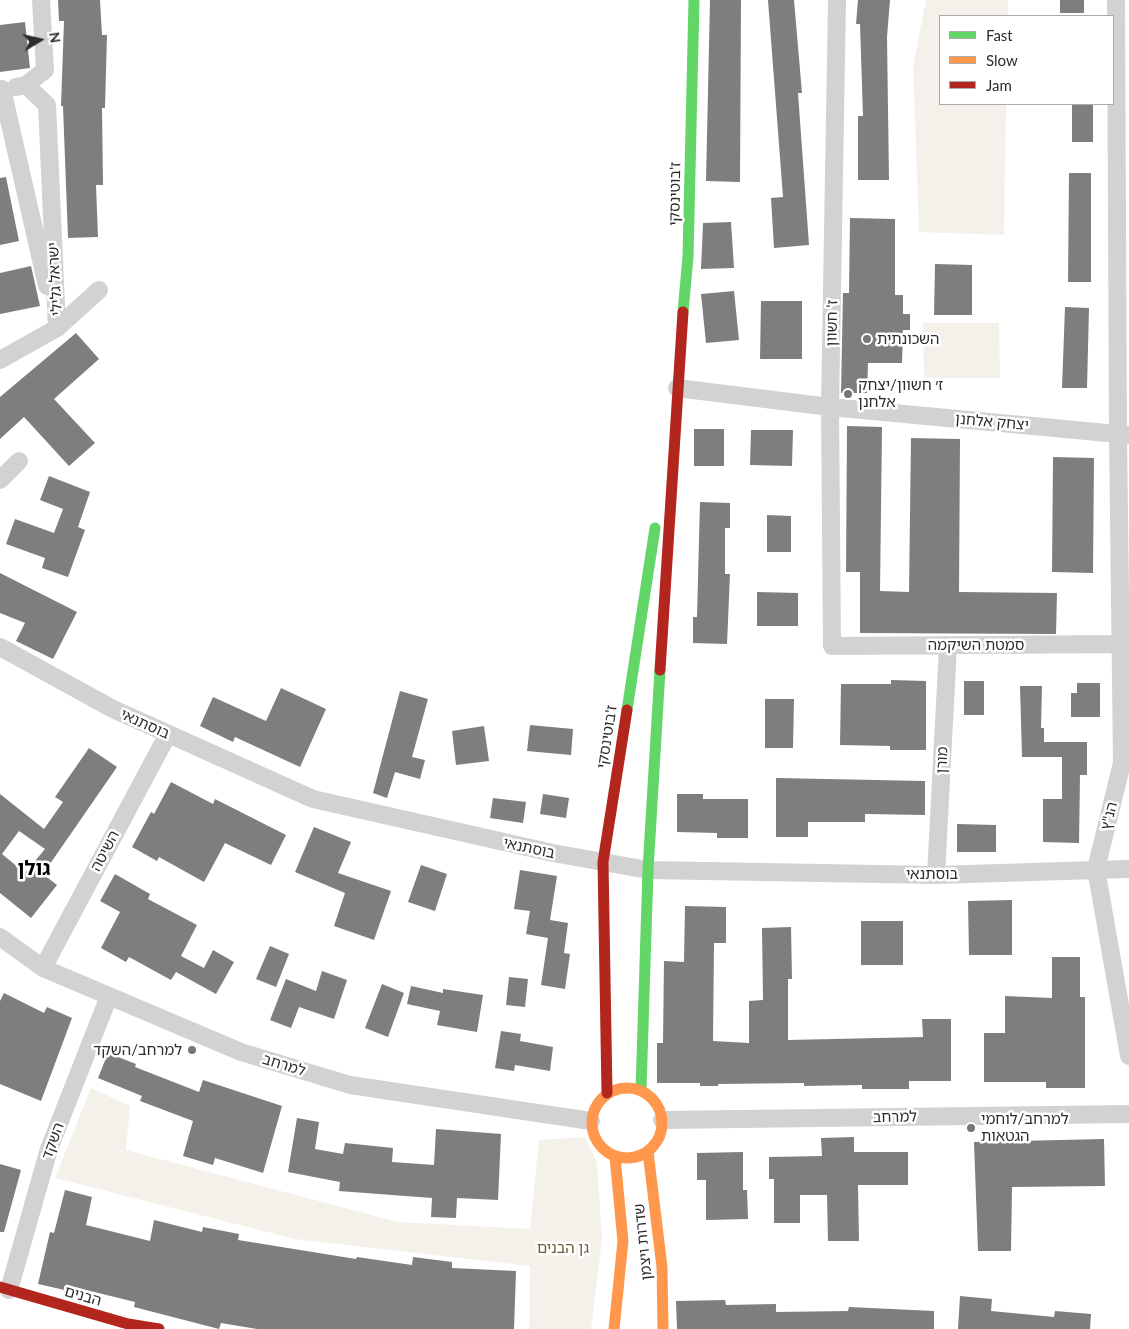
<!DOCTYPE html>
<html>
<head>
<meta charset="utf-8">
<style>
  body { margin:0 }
  #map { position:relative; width:1129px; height:1329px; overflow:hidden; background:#fff; font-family:Lato,sans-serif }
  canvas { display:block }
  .legend { position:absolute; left:939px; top:15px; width:175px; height:90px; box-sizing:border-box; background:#fff; border:1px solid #ababab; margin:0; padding:6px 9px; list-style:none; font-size:15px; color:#2d2d2d }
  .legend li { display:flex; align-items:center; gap:10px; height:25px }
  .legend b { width:25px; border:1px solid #ababab }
  .north { position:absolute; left:15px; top:15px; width:50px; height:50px; -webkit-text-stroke:4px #fff; paint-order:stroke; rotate:81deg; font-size:14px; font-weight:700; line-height:20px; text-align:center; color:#2d2d2d }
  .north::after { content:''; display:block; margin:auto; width:18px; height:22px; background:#2d2d2d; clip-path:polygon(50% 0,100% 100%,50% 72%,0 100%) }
</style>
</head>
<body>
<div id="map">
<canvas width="1129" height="1329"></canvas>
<ul class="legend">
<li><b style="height:6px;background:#63d668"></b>Fast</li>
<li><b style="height:6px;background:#ff974d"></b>Slow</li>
<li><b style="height:6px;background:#b3261e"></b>Jam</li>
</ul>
<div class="north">N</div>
</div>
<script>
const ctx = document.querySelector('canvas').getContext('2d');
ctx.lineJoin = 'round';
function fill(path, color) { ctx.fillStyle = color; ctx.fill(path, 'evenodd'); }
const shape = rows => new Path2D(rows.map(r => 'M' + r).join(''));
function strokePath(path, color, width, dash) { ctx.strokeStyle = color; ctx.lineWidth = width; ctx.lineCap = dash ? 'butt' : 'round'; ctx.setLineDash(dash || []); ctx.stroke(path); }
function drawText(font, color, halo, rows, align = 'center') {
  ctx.font = font + ' Lato,"Noto Sans Hebrew",sans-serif'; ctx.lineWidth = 5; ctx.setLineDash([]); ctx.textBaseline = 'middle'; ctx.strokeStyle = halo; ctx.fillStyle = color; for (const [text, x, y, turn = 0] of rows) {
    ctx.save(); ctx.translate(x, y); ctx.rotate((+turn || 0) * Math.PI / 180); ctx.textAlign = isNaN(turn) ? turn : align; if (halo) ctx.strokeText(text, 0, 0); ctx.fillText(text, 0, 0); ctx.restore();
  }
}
fill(shape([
  [926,0,1008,0,1008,16,940,16,940,104,1006,104,1004,235,919,232,913,66],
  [923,323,999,323,1000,378,924,378],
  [91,1088,130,1106,126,1150,398,1222,530,1229,539,1140,585,1137,597,1162,602,1239,591,1329,529,1329,530,1266,295,1239,55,1178]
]), '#f4f1eb');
fill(shape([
  [58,0,100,0,102,35,107,35,105,108,102,108,103,185,96,185,98,237,68,238,63,106,61,106,64,21,59,21],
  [710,0,741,0,740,182,706,181],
  [768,0,794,0,802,93,798,93,809,245,774,248,771,198,783,197],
  [858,0,890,0,887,37,889,180,858,180,858,116,863,116,860,24,856,24],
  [1060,0,1084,0,1084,13,1060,13],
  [25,22,30,68,0,72,0,25],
  [1072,104,1093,104,1093,142,1072,142],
  [1069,173,1091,173,1091,282,1068,282],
  [6,177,19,241,0,245,0,178],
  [850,218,895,219,895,295,903,295,903,314,910,314,910,330,903,330,902,363,868,363,867,393,841,393,843,293,849,293],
  [731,222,734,268,701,269,703,223],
  [935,264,972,265,972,315,934,315],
  [31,266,40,306,0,314,0,273],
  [734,291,739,340,706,343,701,294],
  [761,301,802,301,802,359,760,359],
  [1065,307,1089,308,1087,388,1062,388],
  [76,333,99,359,54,399,95,443,69,466,24,417,0,439,0,397],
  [847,426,882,427,880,591,909,592,911,438,960,439,959,592,1057,593,1056,634,860,633,860,572,846,572],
  [694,429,724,429,724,466,694,466],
  [751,430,793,430,792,466,750,465],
  [1053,457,1094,458,1093,573,1052,572],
  [49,476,90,492,78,527,85,530,68,577,42,568,45,558,6,544,15,519,54,533,63,509,40,500],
  [700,502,730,503,730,528,725,528,725,574,730,574,727,644,693,643,693,617,697,617],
  [767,515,791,516,791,552,767,552],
  [0,573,77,612,53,659,16,641,25,623,0,613],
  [757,592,798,593,798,626,757,626],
  [891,680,926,681,926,750,890,750,890,746,840,745,841,684,891,684],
  [964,681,984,681,984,715,964,715],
  [1077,683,1100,683,1100,717,1071,717,1071,693,1077,693],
  [1020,686,1042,686,1041,728,1044,728,1044,742,1087,742,1087,775,1080,775,1079,843,1043,842,1043,799,1062,799,1062,757,1022,757],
  [281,688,326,709,300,767,235,737,233,742,200,726,213,697,266,721],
  [400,691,428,699,412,757,425,760,420,779,395,772,387,798,373,793],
  [765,699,794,699,793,748,765,748],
  [530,725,573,729,571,755,527,751],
  [484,726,489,761,456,765,452,731],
  [89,748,117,767,43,874,57,885,31,918,0,893,0,794,44,829,63,802,55,797],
  [19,831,45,849,25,873,2,854],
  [776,778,925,781,925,815,865,814,865,822,808,822,808,837,776,837],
  [171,782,213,804,215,799,286,835,271,865,225,843,204,882,159,857,157,861,132,847,151,812,154,814],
  [543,794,569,798,566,818,540,814],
  [677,794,703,794,703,799,748,799,748,838,717,838,717,833,677,832],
  [493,798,526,802,523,823,490,818],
  [957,824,996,825,996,852,957,852],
  [314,827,351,842,338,873,391,891,374,940,334,926,345,893,295,872],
  [421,865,447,874,435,911,408,902],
  [520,870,557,876,550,920,568,923,564,953,570,954,565,989,541,985,548,938,526,934,530,911,514,909],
  [115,874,150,894,148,899,197,925,181,956,204,968,213,950,234,962,216,994,176,972,171,980,129,957,126,962,101,948,120,912,100,901],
  [1012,900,1012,955,969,955,968,901],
  [685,906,726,907,726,943,714,943,713,1041,749,1043,749,1001,763,1000,762,928,791,927,792,979,788,979,788,1040,923,1037,922,1019,951,1019,951,1081,909,1081,909,1089,862,1089,862,1085,804,1086,804,1083,718,1084,718,1086,700,1086,700,1083,657,1083,657,1043,663,1043,664,961,684,962],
  [861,921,903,921,903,965,861,965],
  [270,946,289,954,276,987,256,979],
  [1052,957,1080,957,1080,997,1085,997,1085,1088,1046,1088,1046,1082,984,1082,984,1033,1005,1033,1005,996,1052,998],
  [322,971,347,980,334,1019,299,1007,291,1028,270,1020,286,979,316,991],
  [509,977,528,979,525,1007,506,1005],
  [382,984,404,993,388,1037,365,1028],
  [411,986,443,993,443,989,483,995,477,1032,437,1025,440,1011,407,1004],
  [4,993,44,1013,47,1007,72,1018,41,1101,0,1084,0,1001],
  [501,1031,521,1034,520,1041,553,1047,550,1071,515,1065,514,1071,495,1068],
  [108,1053,136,1064,135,1067,199,1092,203,1080,282,1106,263,1173,215,1158,213,1165,183,1156,193,1121,140,1101,142,1096,98,1078],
  [297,1118,319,1122,315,1149,343,1154,345,1143,393,1148,392,1162,434,1165,436,1129,501,1134,498,1200,457,1198,456,1218,431,1217,432,1198,339,1191,340,1182,288,1172],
  [854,1137,854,1152,908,1152,908,1185,858,1185,859,1241,828,1241,827,1195,800,1195,800,1223,774,1223,774,1179,769,1179,769,1157,822,1156,821,1138],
  [1104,1139,1105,1186,1012,1187,1011,1251,978,1251,974,1142],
  [743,1152,743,1190,747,1190,748,1219,706,1220,706,1180,697,1180,697,1153],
  [0,1164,21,1170,4,1232,0,1232],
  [65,1190,92,1197,86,1225,150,1241,154,1220,202,1232,203,1227,239,1234,238,1240,356,1259,357,1257,412,1265,413,1257,452,1262,452,1268,516,1271,514,1329,257,1329,221,1323,219,1329,134,1307,135,1302,70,1286,69,1291,38,1284,50,1232,54,1233],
  [960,1296,992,1299,991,1311,1054,1317,1055,1311,1091,1314,1090,1329,958,1329],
  [725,1300,726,1305,776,1304,776,1312,848,1311,849,1307,934,1311,934,1329,677,1329,676,1301]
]), '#7e7e7e');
strokePath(shape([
  [837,0,830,407,832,646,1120,644],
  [1116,0,1118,434,1122,763,1096,869,1129,1056],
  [26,85,47,105,57,328],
  [16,87,26,85,45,70,41,0],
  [2,89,47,286],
  [0,360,57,328,99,290],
  [677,388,830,407,1129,435],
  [0,480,19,461],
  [0,647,113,709,313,799,553,853,648,870,936,875,1129,869],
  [936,875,948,646],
  [0,937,43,968,241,1052,350,1085,591,1121],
  [43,968,168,734],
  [662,1120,1129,1114],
  [9,1290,49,1149,109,996]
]), '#d2d2d2', 18);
strokePath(shape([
  [683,312,688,257,694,0],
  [627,710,655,528],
  [641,1090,648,870,660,670]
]), '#63d668', 11);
strokePath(shape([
  '592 1123a35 35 0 1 1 70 0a35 35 0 1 1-70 0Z',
  [648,1152,662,1267,663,1329],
  [614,1329,623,1241,615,1157]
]), '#ff974d', 11);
strokePath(shape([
  [660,670,683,312],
  [607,1093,603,862,627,710],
  [0,1287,128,1324,159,1329]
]), '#b3261e', 11);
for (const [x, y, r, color] of [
  [867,339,5,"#767676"],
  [848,394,5,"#767676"],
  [192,1050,5,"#767676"],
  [971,1128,5,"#767676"]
]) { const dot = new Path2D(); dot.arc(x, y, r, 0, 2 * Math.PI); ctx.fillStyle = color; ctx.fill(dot); strokePath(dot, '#fff', 2); }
drawText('15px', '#2d2d2d', '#fff', [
  ["ז'בוטינסקי",675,194,-89],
  ["ישראל גלילי",55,279,-93],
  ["ז' חשוון",832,323,-89],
  ["יצחק אלחנן",992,422,5],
  ["סמטת השיקמה",976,645],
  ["בוסתנאי",145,724,24],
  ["ז'בוטינסקי",607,737,-81],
  ["מורן",942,760,-87],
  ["הנ\"ץ",1109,816,-76],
  ["בוסתנאי",529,848,12],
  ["השיטה",105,851,-62],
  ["בוסתנאי",932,874],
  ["למרחב",284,1065,17],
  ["למרחב",895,1117,-1],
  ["השקד",53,1141,-70],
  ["שדרות ויצמן",643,1242,-96],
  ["הבנים",83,1296,16]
]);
drawText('15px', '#2d2d2d', '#fff', [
  ["השכונתית",877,339],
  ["ז׳ חשוון/יצחק",858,385],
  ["אלחנן",858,402],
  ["למרחב/השקד",182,1050,"right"],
  ["למרחב/לוחמי",981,1119],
  ["הגטאות",981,1136]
], 'left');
drawText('15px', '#6a6039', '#fff', [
  ["גן הבנים",563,1248]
]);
drawText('bold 20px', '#000', '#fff', [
  ["גולן",34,869]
]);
</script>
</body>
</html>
